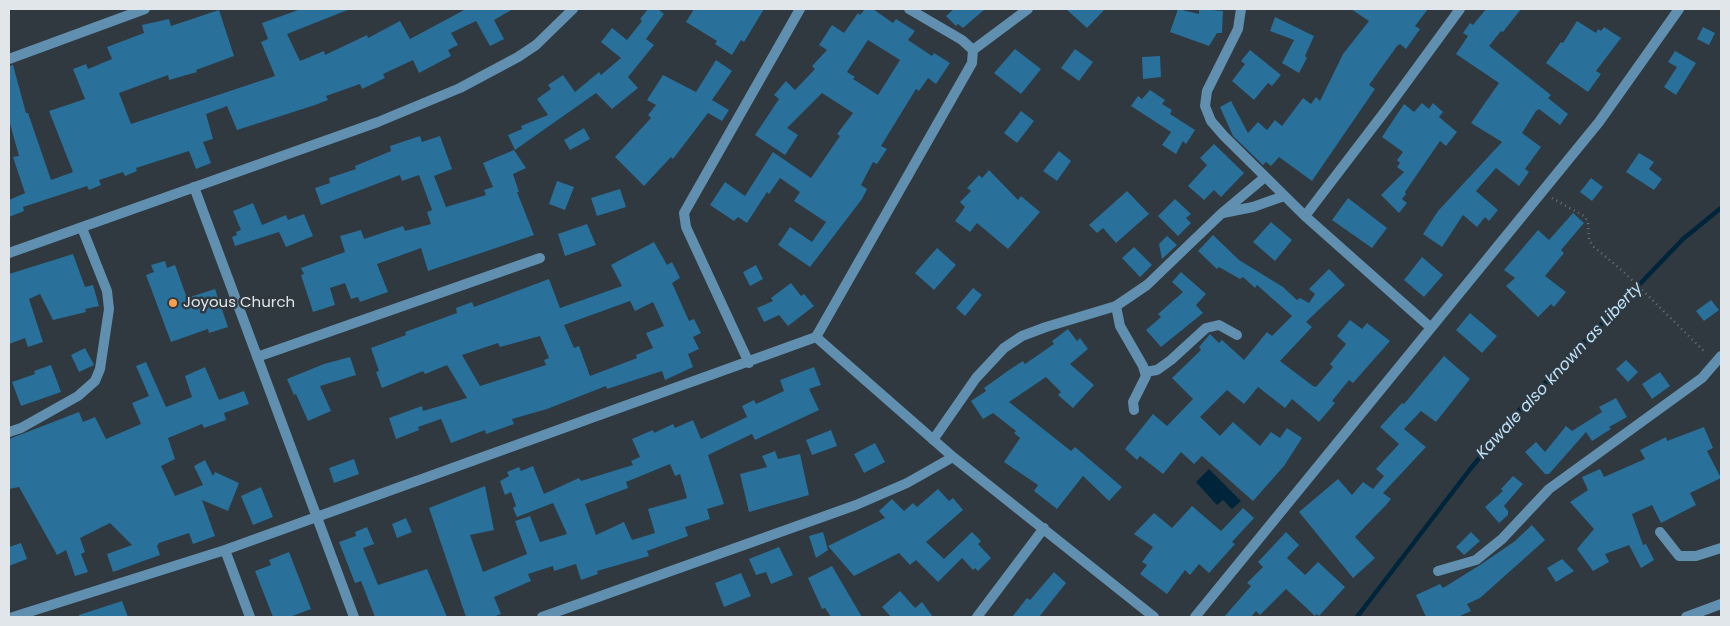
<!DOCTYPE html>
<html>
<head>
<meta charset="utf-8">
<style>
  body { margin:0 }
  #map { position:relative; width:1730px; height:626px; overflow:hidden; background:#2f393f; font-family:Poppins,sans-serif }
  canvas { display:block }
  .frame { position:absolute; inset:0; border:10px solid #e0e6ea; pointer-events:none }
</style>
</head>
<body>
<div id="map">
<canvas width="1730" height="626"></canvas>
<div class="frame"></div>
</div>
<script>
const ctx = document.querySelector('canvas').getContext('2d');
ctx.lineJoin = 'round';
function fill(path, color) { ctx.fillStyle = color; ctx.fill(path, 'evenodd'); }
const shape = rows => new Path2D(rows.map(r => 'M' + r).join(''));
function strokePath(path, color, width, dash) { ctx.strokeStyle = color; ctx.lineWidth = width; ctx.lineCap = dash ? 'butt' : 'round'; ctx.setLineDash(dash || []); ctx.stroke(path); }
function drawText(font, color, halo, rows, align = 'center') {
  ctx.font = font + ' Poppins,sans-serif'; ctx.lineWidth = 5; ctx.setLineDash([]); ctx.textBaseline = 'middle'; ctx.strokeStyle = halo; ctx.fillStyle = color; for (const [text, x, y, turn = 0] of rows) {
    ctx.save(); ctx.translate(x, y); ctx.rotate((+turn || 0) * Math.PI / 180); ctx.textAlign = isNaN(turn) ? turn : align; if (halo) ctx.strokeText(text, 0, 0); ctx.fillText(text, 0, 0); ctx.restore();
  }
}
fill(shape([
  [1209,469,1241,501,1232,509,1223,500,1217,505,1196,482]
]), '#00253b');
strokePath(shape([
  [1357,617,1471,468,1523,406,1683,239,1721,208]
]), '#00253b', 4.5);
fill(shape([
  [301,9,350,9,287,34,300,61,324,51,325,55,367,35,368,38,400,21,410,39,466,9,513,9,494,20,504,39,490,46,476,21,451,33,458,45,448,50,451,56,419,73,413,60,383,74,385,78,362,89,360,84,326,96,328,100,315,105,237,130,227,106,206,114,213,139,203,142,211,163,196,169,189,151,136,168,137,171,125,176,123,172,99,180,101,185,89,190,87,186,23,207,24,211,9,217,9,200,25,193,13,157,19,156,9,120,9,66,13,65,26,113,28,113,51,180,73,172,49,111,85,99,73,69,86,64,88,69,112,59,107,47,144,33,142,25,169,19,171,26,219,10,234,56,196,70,197,72,169,80,168,75,119,93,131,124,275,76,261,42,268,39,262,23],
  [648,9,658,9,664,14,646,39,654,45,628,77,638,88,612,109,596,93,515,150,508,135,522,129,521,126,548,115,537,99,551,89,548,85,563,75,575,92,599,72,601,75,621,58,601,42,612,28,627,40,642,21,640,19],
  [694,9,764,9,744,42,741,40,732,55,715,44,717,41,686,22],
  [865,9,873,9,893,23,896,19,915,31,908,40,932,56,934,53,950,63,936,84,928,78,919,91,916,89,881,146,887,149,877,164,873,162,861,185,867,189,862,199,810,267,778,245,790,227,812,242,826,222,794,201,800,192,780,178,769,194,767,192,747,223,738,217,734,221,710,205,725,182,745,196,773,152,811,178,840,136,837,134,853,113,822,93,787,128,798,135,785,155,755,135,779,99,774,95,786,81,795,90,815,69,812,66,827,50,819,45,832,25,844,33,858,13,860,15],
  [868,40,900,60,878,95,853,79,855,77,847,72],
  [954,9,985,9,963,28,958,24,956,26,946,16],
  [1066,9,1105,9,1087,28],
  [1178,9,1199,14,1199,9,1223,11,1222,33,1217,33,1209,46,1170,32],
  [1351,9,1428,9,1415,26,1420,29,1406,49,1400,44,1397,46,1369,85,1375,89,1312,181,1279,157,1271,166,1266,162,1263,165,1233,136,1220,107,1231,101,1248,133,1258,122,1267,130,1275,120,1282,126,1303,98,1311,104,1316,97,1320,101,1343,54,1369,21],
  [1486,9,1521,9,1503,32,1501,31,1489,46,1551,95,1548,98,1568,114,1560,125,1539,109,1536,111,1522,133,1541,147,1525,169,1529,172,1519,186,1496,168,1476,191,1498,210,1489,221,1485,217,1477,227,1463,215,1442,247,1423,234,1438,211,1502,142,1471,123,1499,83,1456,54,1468,36,1463,33,1470,23,1473,25],
  [1275,17,1314,36,1305,56,1307,58,1299,73,1282,63,1294,40,1270,31],
  [1577,21,1596,33,1598,29,1601,31,1604,27,1621,38,1596,71,1601,74,1588,92,1546,63,1561,42,1563,43],
  [1703,27,1715,33,1709,45,1697,39],
  [1015,49,1041,69,1021,94,994,73],
  [1075,49,1093,62,1079,81,1061,68],
  [1250,50,1281,75,1272,86,1268,83,1254,100,1232,81,1245,64,1241,61],
  [1675,51,1696,63,1676,95,1664,87,1677,67,1668,62],
  [1160,56,1161,77,1143,79,1142,57],
  [716,60,732,71,712,100,729,110,722,121,708,113,673,159,671,157,644,186,615,157,651,118,648,115,656,105,647,100,663,75,696,92],
  [1150,90,1165,100,1162,104,1172,110,1170,114,1195,130,1186,144,1183,141,1176,154,1162,145,1171,132,1131,106,1138,96,1142,99],
  [1422,103,1429,109,1433,103,1443,112,1439,117,1457,132,1446,146,1440,141,1405,192,1406,194,1402,199,1407,203,1399,213,1381,195,1404,172,1397,167,1400,163,1397,160,1403,152,1382,137,1404,104,1414,112],
  [1021,111,1034,121,1017,143,1004,133],
  [584,128,590,139,570,150,564,140],
  [420,136,422,142,440,136,452,169,434,176,446,207,486,195,484,190,493,187,483,163,514,150,526,168,513,174,519,192,517,192,534,235,428,271,421,248,377,264,388,292,360,302,358,297,351,299,345,283,330,288,335,305,313,312,301,275,304,274,301,268,345,252,340,236,361,230,364,239,403,226,405,231,431,224,427,212,432,210,419,175,402,181,400,175,321,205,315,188,330,183,329,178,356,169,355,166,391,151,390,146],
  [1214,144,1244,173,1221,197,1214,190,1204,200,1188,186,1207,165,1200,158],
  [1059,151,1071,161,1057,181,1043,171],
  [1639,153,1654,162,1649,169,1662,179,1654,190,1626,172],
  [989,170,1018,200,1021,196,1040,212,1008,249,977,223,970,232,955,221,965,207,960,202,971,191,967,188,979,175,982,178],
  [1591,178,1603,187,1592,201,1580,192],
  [557,181,574,187,565,210,549,204],
  [620,189,626,207,597,216,591,198],
  [1127,191,1149,214,1116,243,1103,228,1097,233,1089,225],
  [1348,198,1387,228,1372,248,1332,220],
  [1175,199,1191,214,1186,218,1191,223,1178,236,1158,216],
  [253,203,262,225,286,215,288,220,304,214,313,236,286,247,279,232,235,246,232,237,237,235,236,232,241,230,233,211],
  [1573,213,1584,223,1561,250,1564,253,1545,276,1566,292,1554,307,1551,304,1538,317,1506,286,1515,278,1504,270,1538,230,1549,240],
  [1271,222,1292,240,1275,261,1253,242],
  [587,224,596,245,565,256,558,234],
  [1213,235,1239,260,1283,287,1297,300,1300,298,1309,303,1315,294,1309,289,1329,269,1345,285,1306,322,1312,327,1280,361,1313,386,1316,387,1333,367,1330,364,1346,344,1337,336,1350,320,1362,329,1367,323,1390,341,1353,383,1349,380,1332,401,1335,403,1319,422,1292,399,1285,408,1258,387,1244,404,1227,390,1200,417,1220,436,1233,422,1260,446,1271,432,1280,438,1287,428,1302,438,1284,466,1253,501,1202,456,1194,464,1181,452,1163,474,1140,456,1137,460,1125,449,1153,414,1167,426,1193,399,1172,378,1201,350,1199,347,1210,334,1219,343,1222,340,1244,360,1267,332,1272,336,1292,316,1257,285,1255,288,1243,277,1240,279,1219,267,1217,269,1198,251],
  [1167,236,1177,245,1162,259,1159,244],
  [654,242,667,265,672,262,680,278,672,283,689,321,694,319,701,333,693,337,699,349,688,354,693,367,665,380,662,371,607,389,606,386,547,409,512,419,514,424,486,434,485,430,451,443,441,419,418,427,419,430,396,439,389,418,422,406,423,411,467,398,447,365,425,374,423,371,382,388,376,372,379,371,371,348,406,335,405,332,457,313,456,308,472,302,474,307,549,279,560,308,622,286,611,265],
  [630,301,635,311,653,302,664,326,646,333,653,348,636,355,637,358,590,376,579,346,574,348,564,325],
  [540,336,549,358,544,360,546,365,480,386,462,355,498,343,500,347],
  [1134,247,1152,265,1140,277,1122,258],
  [937,248,956,265,934,290,915,273],
  [73,254,85,287,93,285,99,306,85,309,86,312,53,320,40,294,29,299,43,342,28,347,25,338,9,344,9,274],
  [1422,257,1443,275,1424,297,1404,280],
  [165,261,167,268,175,265,187,298,215,289,228,327,209,333,208,329,171,342,146,275,154,272,151,265],
  [756,265,763,279,750,286,743,272],
  [1181,272,1206,294,1196,305,1203,313,1161,347,1146,330,1161,317,1158,314,1183,292,1172,282],
  [791,283,801,296,804,294,814,306,788,326,779,315,764,322,757,308,773,301,771,298],
  [973,288,982,295,965,316,956,308],
  [1711,300,1719,310,1704,321,1696,311],
  [1470,313,1497,336,1482,353,1456,330],
  [1068,329,1077,341,1080,338,1088,349,1070,364,1094,385,1073,408,1058,395,1061,392,1046,377,1009,402,1071,451,1075,447,1122,487,1109,501,1083,476,1057,509,1034,491,1038,485,1004,462,1020,438,1014,433,1016,431,993,413,983,419,971,401,986,391,984,388,1012,368,1023,361,1025,364,1054,344,1052,341],
  [85,348,94,365,79,372,71,355],
  [1444,356,1470,379,1436,422,1421,411,1404,429,1426,447,1383,493,1391,499,1386,505,1355,537,1375,558,1353,578,1299,512,1338,479,1352,495,1363,482,1373,489,1384,476,1376,469,1399,444,1380,427,1402,403,1404,404],
  [350,357,356,375,320,386,331,411,308,421,296,394,294,395,287,379,324,364],
  [1626,360,1638,372,1628,382,1616,369],
  [146,362,166,407,192,397,185,376,205,367,219,400,244,391,249,404,224,413,226,420,204,428,202,424,168,438,175,459,161,466,175,496,203,485,194,466,205,460,213,476,215,472,239,483,228,511,202,500,215,536,193,544,189,533,159,543,157,546,160,555,113,572,107,554,132,545,110,523,80,538,85,552,81,554,88,572,75,576,66,550,57,555,19,487,9,489,9,439,79,412,83,422,95,417,106,439,141,424,132,403,149,396,136,366],
  [51,365,61,392,21,406,12,382,35,374,34,371],
  [814,367,821,385,809,389,819,410,755,440,752,434,708,455,724,504,707,509,710,519,685,527,688,536,647,551,649,556,597,571,598,574,581,580,576,564,554,571,553,566,528,574,531,581,494,597,501,614,493,617,466,617,429,508,485,486,494,530,470,535,483,572,527,554,515,521,530,516,540,542,567,534,553,503,517,517,513,508,516,506,511,492,505,495,500,481,509,476,507,472,519,467,521,471,533,466,544,494,579,478,581,481,633,465,631,461,640,457,632,439,653,430,654,433,673,424,675,428,693,420,701,439,747,417,742,406,754,400,756,404,784,391,780,380],
  [670,464,675,476,680,474,687,498,648,509,655,533,632,540,624,522,596,535,585,504,628,488,626,482],
  [1660,372,1670,386,1652,399,1642,384],
  [1616,398,1627,417,1609,427,1611,429,1592,441,1586,432,1549,474,1545,474,1525,452,1536,442,1545,452,1566,426,1572,431,1602,412,1599,407],
  [1704,427,1713,448,1707,451,1721,478,1690,493,1696,505,1661,523,1652,505,1632,514,1643,545,1646,544,1654,560,1641,568,1629,545,1605,554,1609,562,1593,571,1577,549,1594,529,1570,502,1588,490,1582,477,1600,469,1604,477,1645,459,1640,450,1666,437,1667,441],
  [831,430,837,446,812,455,806,440],
  [875,443,885,462,864,473,854,454],
  [775,451,778,459,800,454,809,495,749,512,740,474,767,467,762,456],
  [354,459,359,474,334,483,329,468],
  [1513,476,1523,484,1504,506,1508,511,1508,515,1499,523,1485,507,1503,491,1501,489],
  [261,487,273,517,253,525,241,496],
  [938,489,949,501,953,498,963,510,926,542,944,559,972,532,981,541,978,544,991,558,978,571,975,568,973,570,962,558,938,582,916,560,910,565,899,553,854,576,828,546,885,518,879,511,892,499,904,511,913,503,917,507],
  [1192,506,1221,531,1243,508,1254,518,1232,542,1235,544,1209,573,1199,564,1190,575,1185,570,1167,594,1140,574,1147,565,1142,562,1153,547,1134,534,1154,513,1172,528],
  [406,518,412,532,397,538,392,524],
  [1532,525,1545,540,1480,598,1467,604,1471,611,1458,617,1426,617,1416,595,1440,584,1443,588,1480,565,1515,541],
  [367,527,374,544,363,548,378,585,427,569,447,617,375,617,361,581,355,583,339,542,356,536,355,532],
  [823,532,828,550,816,558,809,536],
  [1286,532,1299,545,1287,558,1305,575,1318,562,1345,587,1319,616,1317,614,1315,616,1286,589,1260,615,1256,611,1251,617,1224,617,1251,586,1247,583,1263,567,1258,562],
  [1471,532,1480,541,1464,555,1456,547],
  [21,543,27,559,9,566,9,547],
  [779,547,793,575,771,584,766,572,756,575,749,559],
  [289,552,311,609,290,617,273,617,255,571,271,565,269,560],
  [1562,559,1574,571,1556,582,1547,568],
  [832,566,849,595,862,617,831,617,825,608,822,609,808,578],
  [1054,572,1066,583,1039,617,1012,617,1027,598,1030,600],
  [741,573,751,596,724,607,715,583],
  [900,591,915,608,922,602,933,617,891,617,882,607],
  [122,601,128,617,79,617,79,615]
]), '#29709a');
strokePath(shape([
  [1552,198,1584,216,1588,222,1589,240,1594,247,1625,273,1706,353]
]), '#6a7278', 2.5, [1, 4]);
strokePath(shape([
  [1241,9,1238,29,1207,91,1205,106,1211,121,1224,136,1305,216,1430,327],
  [973,50,1028,9],
  [9,59,145,9],
  [194,187,354,617],
  [1223,213,1253,207,1284,196],
  [1305,216,1389,106,1460,9],
  [1116,306,1120,326,1143,366,1146,376,1133,402,1134,410],
  [816,337,953,457,1154,617],
  [257,357,540,258],
  [749,363,686,227,684,213,800,9],
  [1145,372,1157,370,1171,360,1206,328,1219,325,1237,335],
  [9,432,21,428,78,396,95,381,100,369,109,309,107,291,82,228],
  [933,440,976,378,1004,348,1022,336,1046,327,1116,306,1147,285,1222,213,1265,177],
  [1660,532,1679,556,1696,556,1721,548],
  [225,550,250,617],
  [1438,571,1476,560,1502,539,1549,489,1702,378,1721,356],
  [13,617,225,550,816,337,972,63,973,50,962,40,909,9],
  [542,617,856,505,907,483,953,457],
  [977,617,1044,528],
  [1195,617,1599,122,1679,9]
]), '#608faf', 10);
strokePath(shape([
  [9,253,378,122,460,88,518,57,536,45,573,9],
  [1686,617,1721,604]
]), '#608faf', 10);
for (const [x, y, r, color] of [
  [173,303,5,"#fa9f4f"]
]) { const dot = new Path2D(); dot.arc(x, y, r, 0, 2 * Math.PI); ctx.fillStyle = color; ctx.fill(dot); strokePath(dot, '#2f393f', 2); }
drawText('15px', '#e0e6ea', '#2f393f', [
  ["Joyous Church",183,303]
], 'left');
drawText('italic 16px', '#bfe2fb', '#2f393f', [
  ["Kawale also known as Liberty",1560,371,-47]
]);
</script>
</body>
</html>
